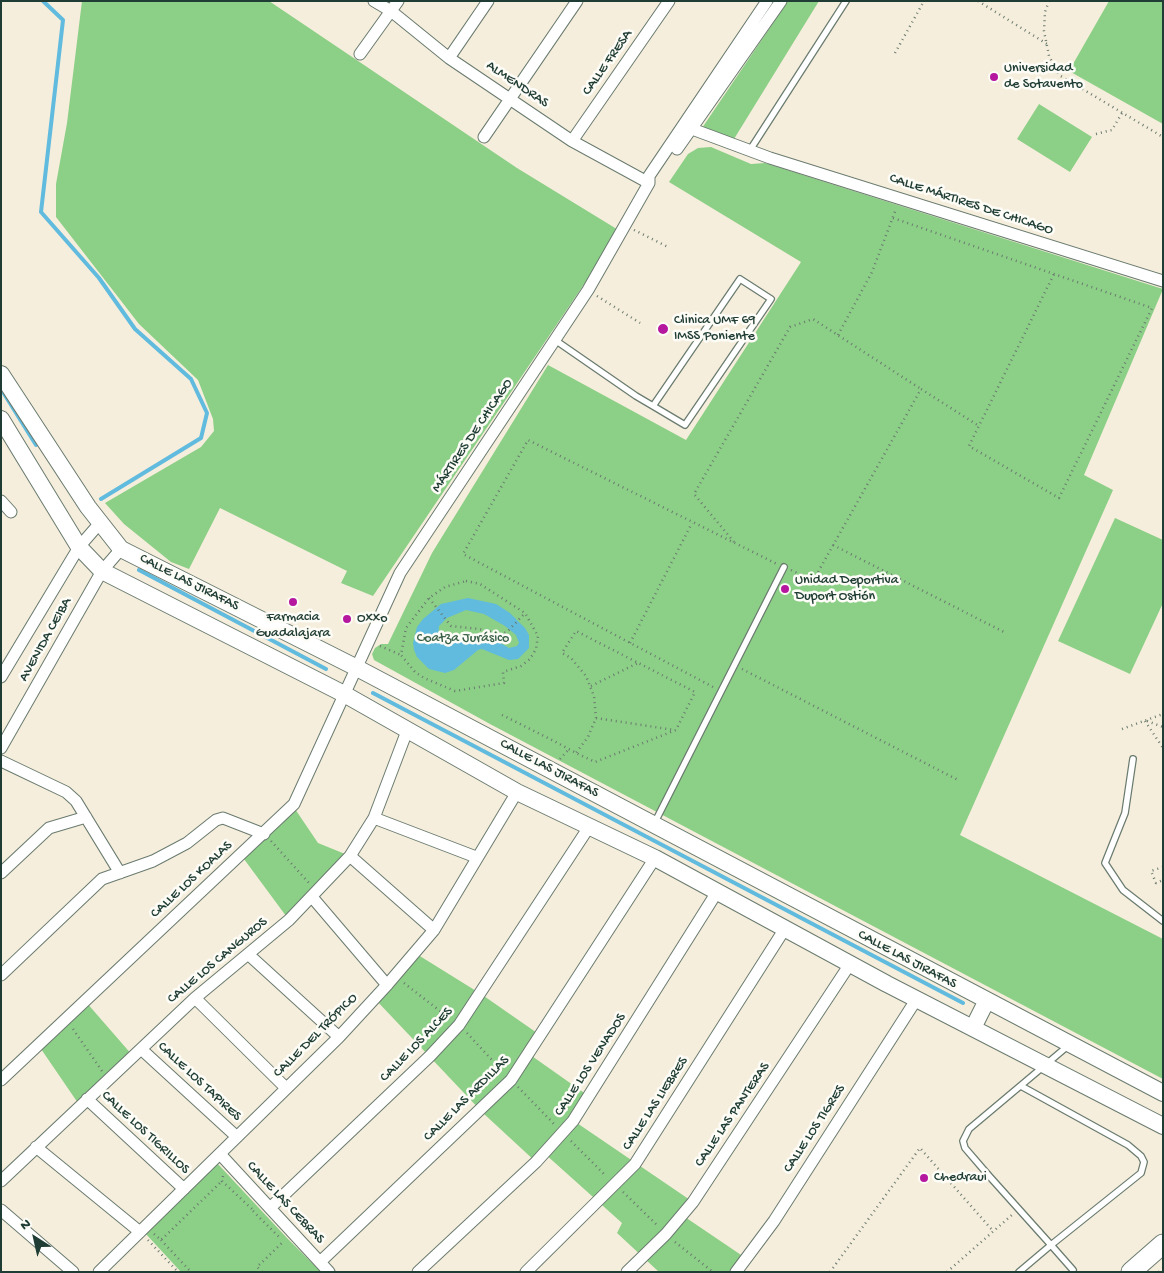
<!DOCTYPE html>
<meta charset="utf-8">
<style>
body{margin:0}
#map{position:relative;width:1164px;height:1273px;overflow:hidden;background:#f6eedc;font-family:"Gochi Hand",sans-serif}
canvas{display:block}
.frame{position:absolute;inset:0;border:2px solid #1f3d34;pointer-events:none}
.north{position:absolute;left:10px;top:1213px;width:50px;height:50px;-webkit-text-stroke:4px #fdfcf7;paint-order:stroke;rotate:325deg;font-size:14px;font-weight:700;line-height:20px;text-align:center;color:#1f3d34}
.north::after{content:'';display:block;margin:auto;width:18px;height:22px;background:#1f3d34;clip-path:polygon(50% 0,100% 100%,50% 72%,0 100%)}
</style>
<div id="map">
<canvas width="1164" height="1273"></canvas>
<div class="frame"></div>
<div class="north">N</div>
</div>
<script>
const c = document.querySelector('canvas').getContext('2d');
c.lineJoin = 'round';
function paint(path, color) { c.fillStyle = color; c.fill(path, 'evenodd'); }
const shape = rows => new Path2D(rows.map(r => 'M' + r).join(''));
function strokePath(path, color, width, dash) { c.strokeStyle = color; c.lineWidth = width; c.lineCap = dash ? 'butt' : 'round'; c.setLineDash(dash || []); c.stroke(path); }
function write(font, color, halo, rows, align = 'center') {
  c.font = font + ' "Gochi Hand",sans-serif'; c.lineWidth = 5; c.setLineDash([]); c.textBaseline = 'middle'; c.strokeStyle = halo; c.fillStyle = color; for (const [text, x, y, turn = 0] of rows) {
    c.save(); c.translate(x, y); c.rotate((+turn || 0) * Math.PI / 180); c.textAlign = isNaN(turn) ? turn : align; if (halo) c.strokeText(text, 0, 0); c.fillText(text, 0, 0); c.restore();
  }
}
paint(shape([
 [82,1,269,1,517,168,620,231,373,596,341,583,347,571,220,508,189,569,171,562,124,524,105,503,201,447,214,431,213,419,198,380,139,324,56,217,56,184,67,123],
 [788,1,819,1,734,139,702,128],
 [1109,1,1163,1,1163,124,1069,71],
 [1039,104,1092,137,1070,172,1017,139],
 [711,147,751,164,765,163,1163,289,1084,475,1113,490,960,835,1163,939,1163,1079,490,724,374,660,372,654,375,648,381,644,388,644,432,553,548,365,686,440,801,262,669,182,688,154,698,148],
 [1115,518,1163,540,1163,603,1130,674,1058,641],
 [293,806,318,843,350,856,289,920,241,855],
 [415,953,481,994,540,1035,529,1054,590,1097,574,1121,693,1202,682,1215,747,1259,736,1272,659,1272,617,1233,622,1223,544,1153,536,1162,483,1113,375,999],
 [86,1002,133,1056,80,1106,39,1046],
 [217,1163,287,1238,321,1272,181,1272,145,1233]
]), '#8ccf87');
paint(shape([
 [468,598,496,604,510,613,525,628,529,635,529,648,518,659,509,660,482,649,478,650,454,670,445,673,429,669,417,657,414,650,413,643,417,627,423,619,441,604],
 [466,610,484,614,505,626,516,635,519,643,517,646,509,648,492,638,475,635,452,644,442,643,438,638,439,626,447,618]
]), '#60bbde');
strokePath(shape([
 [43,1,63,20,41,212,99,278,135,329,191,379,207,413,201,438,101,499],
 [3,392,36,445],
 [139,570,326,669],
 [373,693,963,1003]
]), '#60bbde', 4);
const lane = shape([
 [750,150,846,1],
 [555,340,636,396,653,406,685,425,771,299,740,279,653,406],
 [1133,759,1125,813,1105,863,1123,890,1163,921],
 [654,824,784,567],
 [1021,1086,1128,1145,1141,1156,1144,1162,1141,1173,1051,1245,1073,1270],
 [1019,1272,1051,1245,990,1177,965,1148,963,1141,969,1129,1069,1045]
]);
const street = shape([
 [374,1,391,11,449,58,572,141,649,183],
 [360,54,398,1],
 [449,58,488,1],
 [684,126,770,158,1163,281],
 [484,137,577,1],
 [572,141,669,1],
 [677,149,781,1],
 [1,501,11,512],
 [1,677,79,547,99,524],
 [1,748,102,571,121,549],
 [1,761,66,792,76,801,120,873],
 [374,818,476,857],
 [350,856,434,930],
 [1,873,49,828,86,817],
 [312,897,387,985],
 [249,955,339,1037],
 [1,975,102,879,153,861,187,843,216,820,223,818,264,834],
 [195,998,286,1088],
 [141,1049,237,1137],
 [1,1080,294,804,400,573,588,290,649,183,649,176,767,1],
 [87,1099,184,1189],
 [36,1147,140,1232],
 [220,1154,329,1272],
 [1,1181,195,998,289,920,350,856,374,818,407,731],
 [270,1208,430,1056,459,1025,589,827],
 [1,1210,73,1272],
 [320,1262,511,1080,655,858],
 [99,1272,339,1037,387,985,434,930,517,792],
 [418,1272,536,1162,573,1121,717,892],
 [526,1272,635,1164,784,930],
 [627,1272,666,1234,693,1202,850,964],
 [736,1272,774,1221,916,1000]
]);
const secondary = shape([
 [1,374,88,507,121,549,357,668,1163,1093],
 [1,419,79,547,102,571,344,694,517,792,655,858,887,984,1163,1126],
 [973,1028,986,1002]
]);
const primary = shape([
 [1131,1272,1163,1244]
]);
strokePath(lane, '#6a7b6f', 8);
strokePath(street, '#6a7b6f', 13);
strokePath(secondary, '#6a7b6f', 18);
strokePath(primary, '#6a7b6f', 21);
strokePath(shape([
 [978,1,1047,44],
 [1049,1,1045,12,1044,31,1049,56,1059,75,1163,137],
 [895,53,924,1],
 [1096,134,1112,130,1122,113],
 [893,218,1054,274,1152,308,1059,498,969,446,1054,274],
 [634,230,668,247],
 [597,296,640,323],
 [838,335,872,272,896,209],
 [734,542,694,494,790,327,813,319,921,389],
 [833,545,1004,632],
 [791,570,813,581,921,389,979,426],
 [466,581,480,584,525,613,538,636,536,649,530,659,521,666,503,672,504,683,455,691,424,678,415,672,401,655,406,628,429,598,445,587,466,581],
 [429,598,451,626,479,629,501,634,507,632,525,613],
 [630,643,692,523],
 [380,646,401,655],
 [742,669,958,780],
 [591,686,638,663],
 [713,687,463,554,528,440,777,564],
 [502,715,554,741,576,753,595,762,676,730,695,692,576,631,562,653,571,658,586,676,594,696,596,718,588,737,576,753],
 [596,718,674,730],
 [1145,721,1163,748],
 [1147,721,1163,727],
 [1122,729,1163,714],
 [560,759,569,749],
 [271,841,309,883],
 [1163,867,1151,871,1156,883,1163,880],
 [404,983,449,1018],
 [73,1029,102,1071],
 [467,1033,504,1073],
 [518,1087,555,1125],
 [571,1141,606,1176],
 [223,1176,222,1181,253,1210],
 [623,1192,658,1226],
 [253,1211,279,1237],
 [154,1234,161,1240,222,1181],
 [148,1240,178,1272],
 [161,1240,191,1272],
 [675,1242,713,1272],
 [262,1272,257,1267,284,1241],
 [830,1272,920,1148,993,1231],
 [947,1272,1013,1214],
 [1159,1272,1163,1268]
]), '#6a7b6f', 2.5, [1, 4]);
strokePath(lane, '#fff', 5.5);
strokePath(street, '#fff', 11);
strokePath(secondary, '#fff', 16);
strokePath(primary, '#fff', 19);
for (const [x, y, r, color] of [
 [994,77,5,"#b5179e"],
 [663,329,6,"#b5179e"],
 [785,589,5,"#b5179e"],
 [293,602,5,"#b5179e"],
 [347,619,5,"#b5179e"],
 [924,1178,5,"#b5179e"]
]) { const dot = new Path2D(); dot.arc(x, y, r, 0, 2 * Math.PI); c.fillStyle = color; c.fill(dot); strokePath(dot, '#fdfcf7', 2); }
write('14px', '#1f3d34', '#fdfcf7', [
 ["CALLE FRESA",608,63,-55],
 ["ALMENDRAS",517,85,34],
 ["CALLE MÁRTIRES DE CHICAGO",971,205,18],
 ["MÁRTIRES DE CHICAGO",473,436,-56],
 ["CALLE LAS JIRAFAS",189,583,27],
 ["AVENIDA CEIBA",46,640,-61],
 ["CALLE LAS JIRAFAS",549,769,28],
 ["CALLE LOS KOALAS",192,880,-43],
 ["CALLE LAS JIRAFAS",907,960,28],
 ["CALLE LOS CANGUROS",218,961,-40],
 ["CALLE DEL TRÓPICO",316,1036,-45],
 ["CALLE LOS ALCES",417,1045,-46],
 ["CALLE LOS VENADOS",591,1065,-57],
 ["CALLE LOS TAPIRES",199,1082,43],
 ["CALLE LAS ARDILLAS",467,1099,-45],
 ["CALLE LAS LIEBRES",656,1104,-57],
 ["CALLE LAS PANTERAS",733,1115,-56],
 ["CALLE LOS TIGRES",815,1129,-57],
 ["CALLE LOS TIGRILLOS",145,1133,43],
 ["CALLE LAS CEBRAS",285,1203,47]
]);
write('14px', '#1f3d34', '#fdfcf7', [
 ["Universidad",1004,69],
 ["de Sotavento",1004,85],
 ["Clinica UMF 69",674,321],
 ["IMSS Poniente",674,337],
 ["Unidad Deportiva",795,581],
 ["Duport Ostión",795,597],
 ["Farmacia",293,618,"center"],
 ["Guadalajara",293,634,"center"],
 ["Oxxo",357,619],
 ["Chedraui",934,1178]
], 'left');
write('14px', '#3a6249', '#fdfcf7', [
 ["Coatza Jurásico",463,639]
]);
</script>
